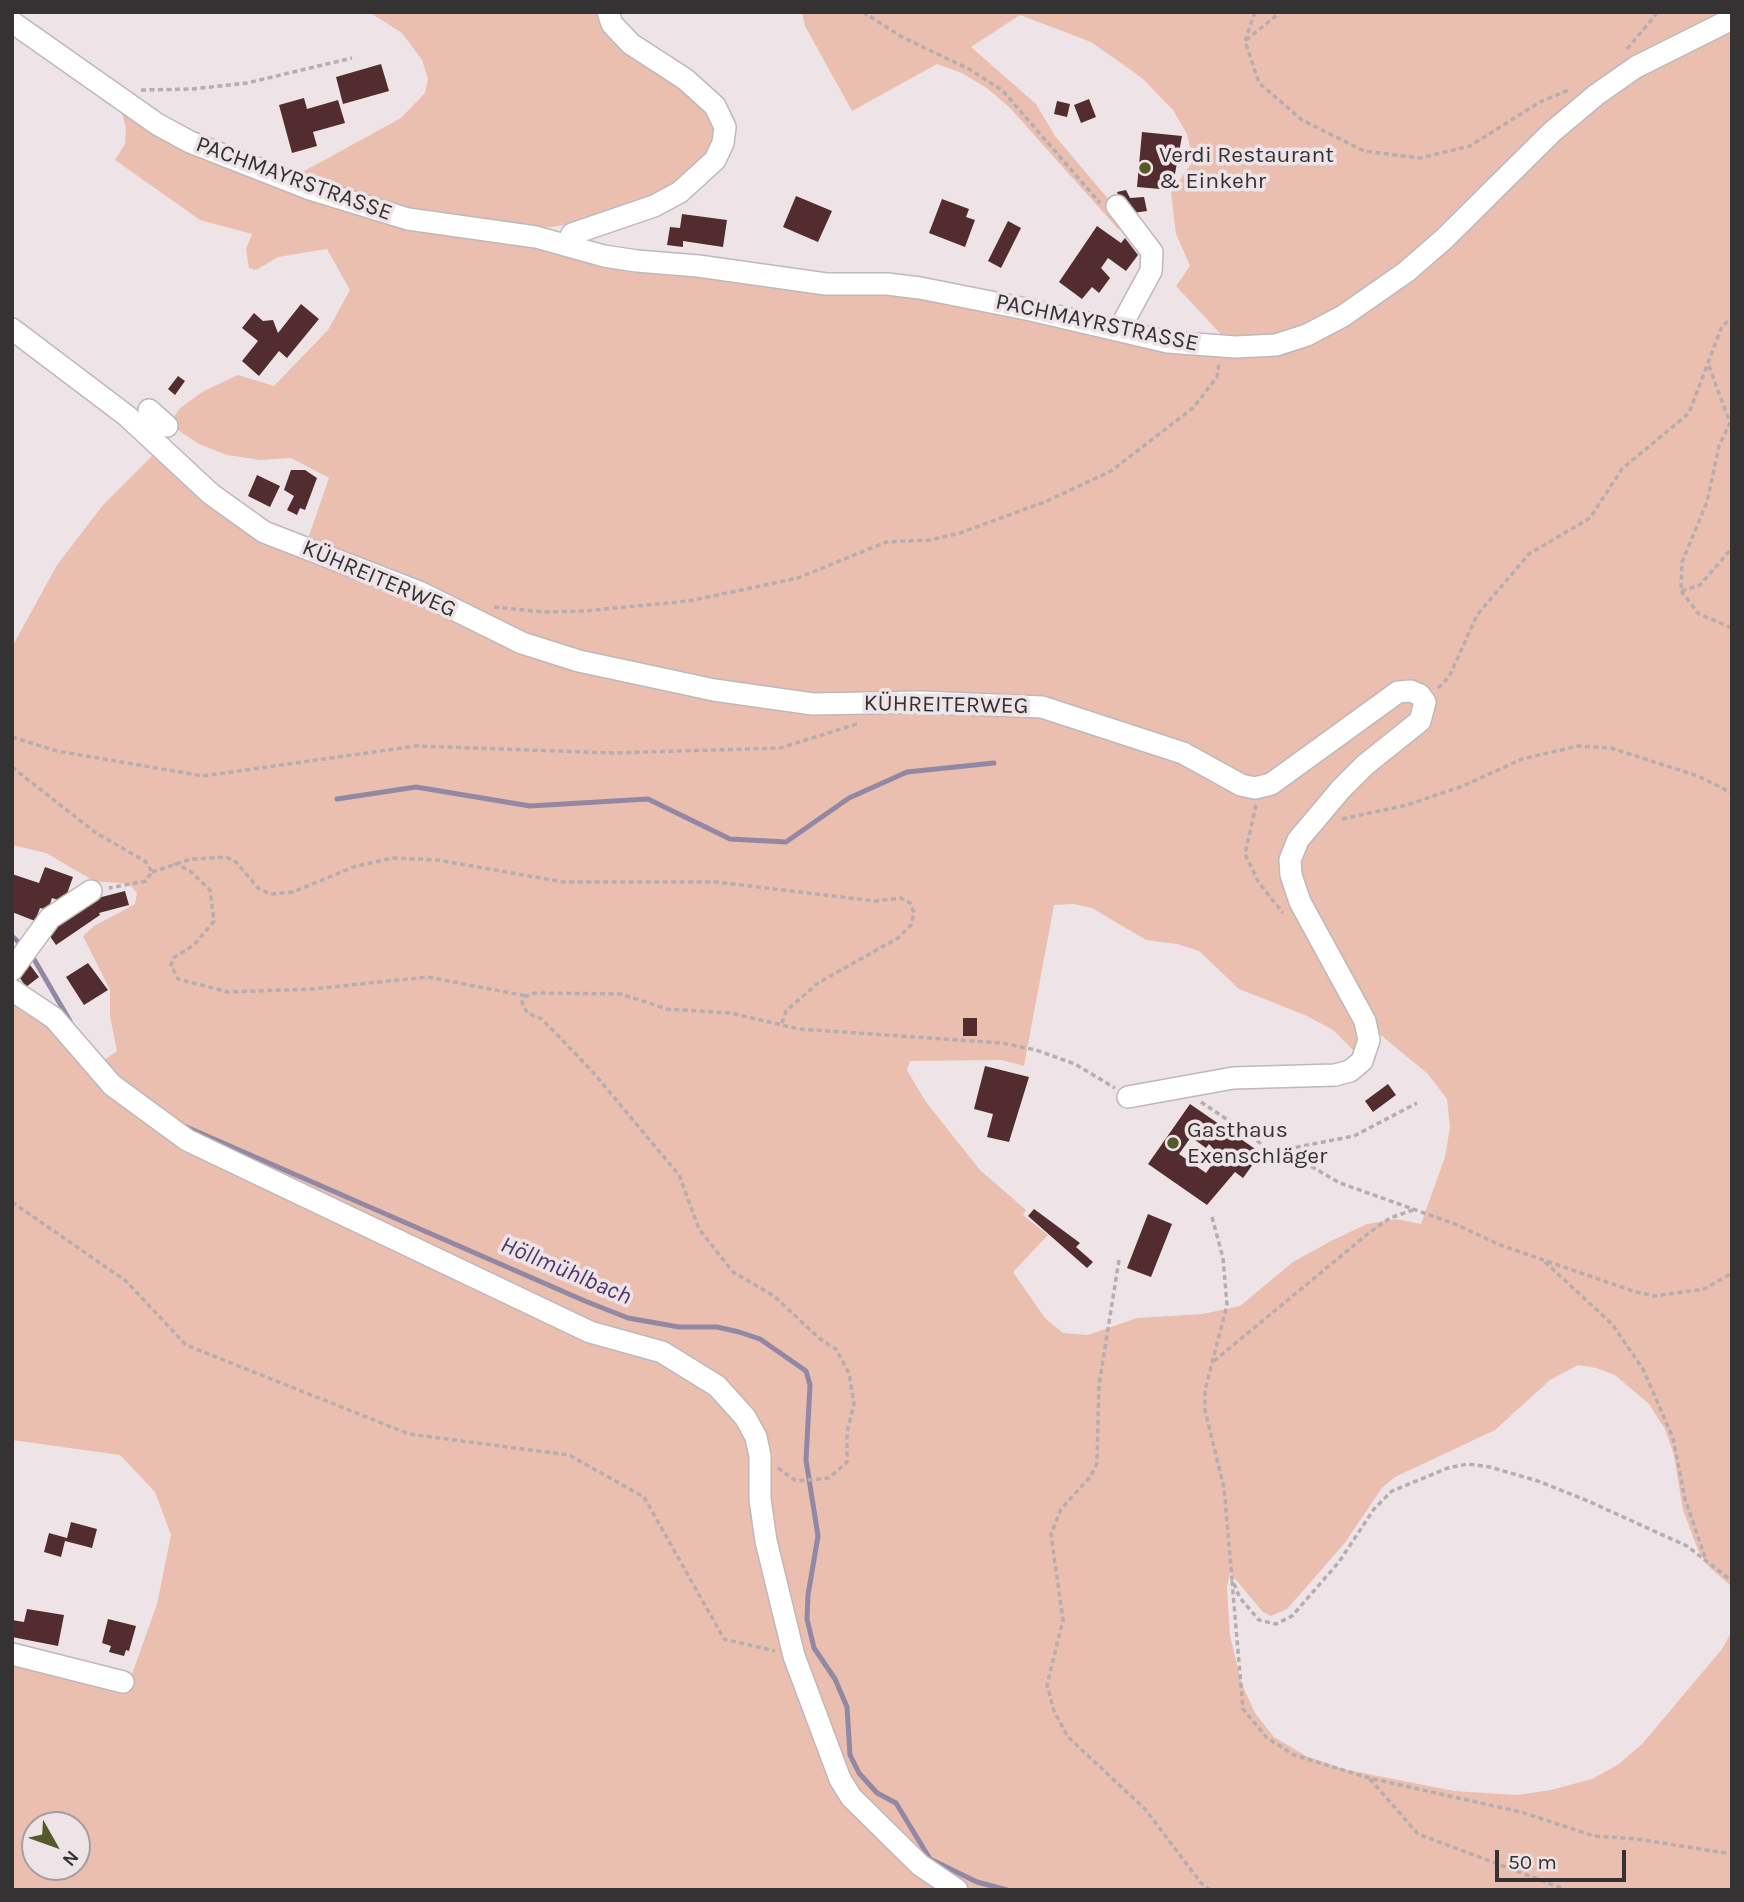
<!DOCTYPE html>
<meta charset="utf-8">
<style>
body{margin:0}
#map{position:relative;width:1744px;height:1902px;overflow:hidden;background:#eee4e8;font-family:Karla,sans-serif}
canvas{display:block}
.frame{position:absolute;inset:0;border:14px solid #353233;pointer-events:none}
.north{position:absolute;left:21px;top:1811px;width:70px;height:70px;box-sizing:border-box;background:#eee4e8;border:2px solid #a49da0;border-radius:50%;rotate:130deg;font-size:19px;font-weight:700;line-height:28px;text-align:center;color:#353233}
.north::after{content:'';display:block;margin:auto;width:24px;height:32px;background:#545b2a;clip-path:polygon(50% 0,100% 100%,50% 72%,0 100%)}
.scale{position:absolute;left:1495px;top:1850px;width:131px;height:32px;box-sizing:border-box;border:4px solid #353233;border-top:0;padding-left:9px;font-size:21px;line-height:24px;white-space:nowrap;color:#353233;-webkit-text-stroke:5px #eee4e8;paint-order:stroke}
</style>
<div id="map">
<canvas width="1744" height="1902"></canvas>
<div class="frame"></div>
<div class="north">N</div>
<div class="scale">50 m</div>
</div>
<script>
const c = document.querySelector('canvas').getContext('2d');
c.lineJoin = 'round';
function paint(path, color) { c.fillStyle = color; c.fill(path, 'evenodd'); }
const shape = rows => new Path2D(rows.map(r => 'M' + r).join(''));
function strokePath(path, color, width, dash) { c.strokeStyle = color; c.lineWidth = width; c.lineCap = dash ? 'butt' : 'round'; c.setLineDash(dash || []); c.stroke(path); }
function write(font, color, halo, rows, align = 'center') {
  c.font = font + ' Karla,sans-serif'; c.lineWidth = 7; c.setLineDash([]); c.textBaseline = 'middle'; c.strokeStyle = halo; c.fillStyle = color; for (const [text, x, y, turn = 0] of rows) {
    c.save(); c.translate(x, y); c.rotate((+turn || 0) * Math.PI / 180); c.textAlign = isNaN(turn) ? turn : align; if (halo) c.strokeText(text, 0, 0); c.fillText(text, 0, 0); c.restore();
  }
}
paint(shape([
 [369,12,601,12,647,62,711,112,718,138,700,168,637,207,559,226,540,228,419,213,297,175,401,118,425,93,428,79,422,60,402,33],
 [802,12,1732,12,1732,1587,1707,1565,1698,1550,1683,1510,1674,1455,1665,1429,1649,1404,1615,1375,1596,1368,1578,1365,1550,1380,1495,1430,1395,1477,1382,1488,1344,1544,1287,1609,1271,1616,1263,1612,1230,1573,1227,1587,1230,1635,1241,1682,1255,1713,1274,1737,1306,1756,1343,1769,1454,1791,1517,1795,1551,1790,1592,1779,1619,1764,1643,1743,1722,1649,1732,1631,1732,1890,12,1890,12,1662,131,1677,157,1604,171,1535,155,1492,120,1455,12,1440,12,997,96,1066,117,1051,110,1016,110,990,83,936,94,926,135,904,137,893,129,884,94,881,46,853,12,845,12,647,57,565,103,505,156,452,303,553,329,478,291,458,260,460,227,455,199,444,169,424,180,408,202,392,238,375,274,386,328,330,350,290,327,249,278,257,256,270,249,268,246,249,252,234,200,220,115,160,125,144,126,128,121,109,306,196,871,293,954,301,1161,351,1202,356,1227,355,1228,342,1176,286,1190,266,1176,234,1171,193,1193,161,1187,134,1173,110,1142,78,1091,42,1020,15,971,47,1036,104,1055,136,1110,201,1119,230,1010,108,988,89,962,73,937,64,852,111,805,26],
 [1074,904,1092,908,1146,940,1177,944,1199,951,1239,989,1305,1015,1333,1030,1357,1054,1377,1032,1428,1074,1447,1099,1450,1127,1445,1157,1421,1224,1396,1219,1367,1224,1331,1241,1293,1262,1240,1306,1203,1314,1137,1318,1088,1335,1063,1333,1045,1318,1013,1272,1048,1235,1023,1215,1026,1210,980,1170,926,1102,907,1070,910,1061,1001,1060,1024,1066,1054,905],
 [35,1825,77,1825,77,1867,35,1867]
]), '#eabfaf');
strokePath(shape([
 [337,799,416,787,530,806,648,799,730,839,786,842,849,798,907,772,994,763],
 [12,936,24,947],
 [31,954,70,1021],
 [184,1126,585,1301,628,1318,679,1327,717,1327,739,1332,760,1339,806,1371,810,1385,806,1460,818,1536,808,1595,807,1619,814,1648,835,1679,847,1707,850,1755,859,1773,877,1793,896,1803,930,1859,977,1882,1007,1890]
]), '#9288a4', 5);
paint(shape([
 [381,64,389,91,343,104,336,77],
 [304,98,307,109,338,100,345,123,313,132,317,146,292,153,279,105],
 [1089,99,1096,117,1081,123,1074,105],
 [1057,101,1070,104,1067,117,1054,114],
 [1142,132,1182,136,1172,190,1137,187],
 [1126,190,1130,198,1144,197,1147,211,1126,214,1117,192],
 [796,196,832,211,818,242,783,227],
 [942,199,969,209,966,217,975,220,965,247,929,233],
 [682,214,727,220,723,247,683,241,683,247,667,245,670,227,680,228],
 [1008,221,1021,228,1001,268,988,261],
 [1097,226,1121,243,1125,238,1138,255,1126,271,1108,258,1101,268,1110,278,1099,293,1092,287,1082,299,1059,282],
 [301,304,319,319,287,358,279,351,259,376,242,361,258,341,242,328,254,313,263,321,273,320,278,333],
 [178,376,185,381,175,395,168,389],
 [291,470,305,470,317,478,305,510,300,508,297,515,287,510,294,496,284,490],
 [257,475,280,486,270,507,248,496],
 [45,867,73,877,64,902,52,898,48,910,40,908,35,921,12,912,12,874,39,883],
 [125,891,129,905,99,913,100,915,56,945,45,929,90,900],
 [88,963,108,990,84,1005,66,977],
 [30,965,39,977,26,987,18,975],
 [963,1018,977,1018,977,1036,963,1036],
 [985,1066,1029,1077,1009,1142,987,1137,993,1114,974,1109],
 [1388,1084,1396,1095,1373,1112,1365,1101],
 [1190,1104,1261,1153,1243,1178,1235,1172,1207,1205,1148,1164],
 [1191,1137,1206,1148,1209,1144,1219,1155,1206,1173,1179,1154],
 [1034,1209,1080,1243,1076,1247,1093,1262,1087,1268,1028,1216],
 [1148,1214,1172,1224,1151,1277,1127,1268],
 [71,1522,97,1529,92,1548,65,1541,61,1557,44,1552,49,1533,67,1538],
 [27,1609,64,1615,58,1646,12,1637,12,1620,24,1622],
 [108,1619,136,1626,129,1651,126,1650,124,1656,109,1652,111,1646,102,1643]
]), '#522c2f');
const minor = shape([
 [12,22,157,124,190,142,310,189,408,219,536,237,604,256,637,261,698,266,826,284,887,284,920,288,1031,310,1168,342,1235,347,1276,345,1307,335,1343,316,1406,272,1444,239,1552,132,1596,95,1636,67,1732,19],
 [1117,206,1152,252,1151,271,1119,330],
 [567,244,572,234,654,206,680,192,715,160,723,143,725,127,715,106,685,79,631,44,612,24,608,12],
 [12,329,127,416,211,494,264,532,419,592,522,643,579,661,714,690,813,704,921,702,1042,707,1183,753,1241,785,1255,788,1271,784,1398,692,1411,691,1420,695,1425,702,1420,721,1365,765,1341,789,1298,840,1290,860,1291,875,1300,902,1365,1021,1369,1040,1362,1061,1350,1071,1335,1075,1233,1078,1128,1097],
 [149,410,167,426],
 [12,970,50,918,91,891],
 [12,990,54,1018,112,1085,187,1140,590,1332,662,1352,717,1386,745,1417,756,1437,760,1456,760,1499,766,1541,794,1656,840,1779,851,1797,920,1865,957,1890],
 [12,1654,123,1682]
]);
strokePath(minor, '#c0b7ba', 24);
strokePath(shape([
 [863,12,902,37,971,70,1003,91,1100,203],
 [1255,12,1245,41,1259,83,1302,120,1364,151,1420,158,1470,146,1540,102,1571,89],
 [1246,40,1281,12],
 [1627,49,1658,12],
 [141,90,192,89,247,83,352,58],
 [1709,366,1730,423,1719,446,1707,502,1682,562,1681,591,1700,585,1732,548],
 [1681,591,1699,614,1732,628],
 [494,607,543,612,584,611,689,601,798,578,886,542,930,540,960,533,1047,501,1111,471,1193,408,1217,377,1219,363],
 [1438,688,1449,677,1477,615,1529,554,1590,518,1622,469,1689,413,1722,326,1732,318],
 [12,737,57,751,203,776,416,746,613,753,780,748,860,723],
 [12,767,96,833,145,861,152,872,146,881,109,888],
 [1256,805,1245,854,1259,883,1283,913],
 [1342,819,1407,805,1463,786,1522,759,1578,746,1611,748,1698,776,1732,793],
 [174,863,190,871,210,890,214,921,194,945,173,958,171,965,178,979,228,992,312,989,428,977,526,996],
 [152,872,191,859,226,857,236,862,258,888,270,894,293,892,356,866,394,858,437,860,564,882,716,882,875,901,901,898,910,903,914,913,911,925,898,938,818,983,786,1011,781,1026],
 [1201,1102,1253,1137,1269,1151,1273,1159,1287,1149,1354,1136,1417,1103],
 [1264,1163,1284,1156,1295,1157,1340,1183,1455,1224,1500,1245,1636,1292,1655,1296,1704,1289,1732,1273],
 [12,1202,126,1281,186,1345,409,1434,569,1455,644,1497,724,1639,775,1651],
 [1212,1217,1223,1258,1227,1305,1205,1390,1205,1410,1224,1488,1232,1579,1240,1598,1259,1620,1276,1624,1292,1616,1339,1562,1374,1509,1392,1491,1448,1468,1468,1464,1490,1467,1538,1481,1588,1501,1687,1546,1732,1581],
 [1119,1260,1099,1385,1097,1463,1091,1476,1061,1509,1051,1534,1063,1620,1047,1685,1054,1711,1068,1737,1145,1809,1201,1883,1210,1890],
 [1545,1262,1612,1324,1643,1369,1673,1438,1685,1499,1705,1557],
 [1214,1361,1370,1232,1390,1218,1413,1210],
 [778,1468,796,1481,829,1478,847,1462,847,1432,854,1404,849,1373,836,1349,820,1339,774,1296,733,1272,699,1229,679,1175,592,1071,542,1019,527,1013,522,1002,526,996,535,993,621,994,667,1009,730,1013,799,1029,1002,1043,1036,1050,1075,1064,1115,1088],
 [1232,1581,1243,1709,1267,1738,1294,1755,1369,1778,1521,1812,1594,1836,1637,1839,1732,1854],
 [1370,1779,1418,1834,1567,1890]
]), '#b5adb0', 3.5, [5, 3.5]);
strokePath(minor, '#fff', 21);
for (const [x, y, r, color] of [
 [1145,168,7,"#545b2a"],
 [1173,1143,7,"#545b2a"]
]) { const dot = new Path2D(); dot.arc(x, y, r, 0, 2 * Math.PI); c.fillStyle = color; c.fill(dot); strokePath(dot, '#eee4e8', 2.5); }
write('23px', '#353233', '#eee4e8', [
 ["Verdi Restaurant",1159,155],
 ["& Einkehr",1159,181],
 ["Gasthaus",1187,1130],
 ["Exenschläger",1187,1156]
], 'left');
write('23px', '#353233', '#eee4e8', [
 ["PACHMAYRSTRASSE",294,179,20],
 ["PACHMAYRSTRASSE",1097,323,12],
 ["KÜHREITERWEG",379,579,23],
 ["KÜHREITERWEG",946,705,1]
]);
write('italic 24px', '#4c386c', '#eee4e8', [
 ["Höllmühlbach",566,1271,23]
]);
</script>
